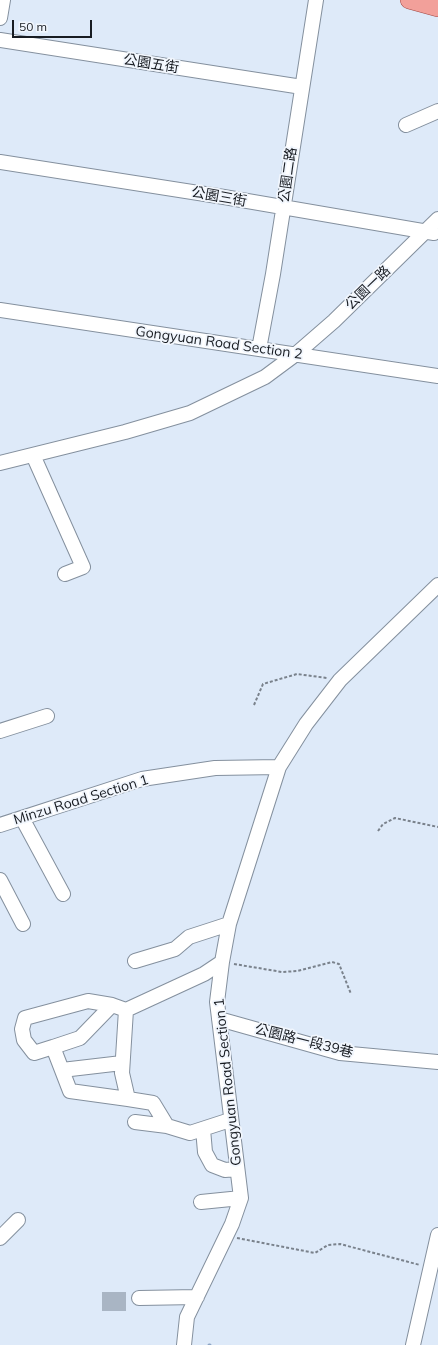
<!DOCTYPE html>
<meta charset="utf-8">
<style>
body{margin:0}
#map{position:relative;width:438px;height:1345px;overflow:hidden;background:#deeaf9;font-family:Mulish,sans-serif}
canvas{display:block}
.scale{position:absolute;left:12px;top:20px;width:80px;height:18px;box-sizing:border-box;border:2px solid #181c22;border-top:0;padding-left:5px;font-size:12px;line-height:14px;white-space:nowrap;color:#181c22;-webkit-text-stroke:3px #f1f6fd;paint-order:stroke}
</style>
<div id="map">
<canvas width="438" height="1345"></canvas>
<div class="scale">50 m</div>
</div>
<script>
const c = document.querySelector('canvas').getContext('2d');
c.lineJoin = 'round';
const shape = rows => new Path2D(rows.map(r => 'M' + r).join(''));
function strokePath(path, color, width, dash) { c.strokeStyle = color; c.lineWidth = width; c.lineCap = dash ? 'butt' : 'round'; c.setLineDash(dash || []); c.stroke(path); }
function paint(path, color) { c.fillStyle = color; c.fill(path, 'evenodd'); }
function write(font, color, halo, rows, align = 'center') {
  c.font = font + ' Mulish,"Noto Sans TC",sans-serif'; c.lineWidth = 3.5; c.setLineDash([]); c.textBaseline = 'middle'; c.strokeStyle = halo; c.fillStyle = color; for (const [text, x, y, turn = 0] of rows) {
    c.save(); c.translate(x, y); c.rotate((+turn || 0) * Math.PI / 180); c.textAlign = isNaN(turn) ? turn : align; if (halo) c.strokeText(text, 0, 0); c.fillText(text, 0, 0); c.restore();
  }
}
strokePath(shape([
 [209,1345,210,1345]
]), '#8da6c6', 3);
paint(shape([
 [102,1292,126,1292,126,1311,102,1311]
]), '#a9b5c4');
const minor = shape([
 [0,18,3,0],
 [0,40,302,87],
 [406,125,438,111],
 [0,162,224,197,434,233],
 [0,310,438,376],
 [259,349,273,274,316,0],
 [33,455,83,567,65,574],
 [0,463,125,432,190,413,265,377,296,354,334,321,438,219],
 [0,731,47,716],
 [22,818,63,894],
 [0,825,142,779,215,768,279,767],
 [0,880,23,924],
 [135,961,175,949,189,937,229,924],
 [222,962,204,974,126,1010,122,1073,128,1099,153,1103,167,1126,190,1133,230,1120],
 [126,1010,112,1005,88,1001,25,1018,22,1029,24,1040,34,1053,53,1047,70,1091,128,1099],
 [219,1019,340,1053,438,1062],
 [53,1047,80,1038,112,1005],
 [62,1070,122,1063],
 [135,1122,167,1126],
 [203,1129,205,1152,212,1165,225,1170,237,1169],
 [201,1202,241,1198],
 [0,1238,18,1220],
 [139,1298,197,1297],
 [184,1345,187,1317,232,1224,241,1198,217,1002,222,962,229,924,279,767,306,724,340,680,438,585],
 [413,1345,438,1235]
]);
const major = shape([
 [409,0,438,8]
]);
strokePath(minor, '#84909e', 16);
strokePath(major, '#a04844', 18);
strokePath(shape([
 [254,705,263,684,297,674,327,678],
 [378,831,383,824,395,818,438,827],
 [234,964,282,972,297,971,332,962,339,964,351,994],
 [237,1238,315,1253,328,1245,340,1244,420,1265]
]), '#7a828c', 2, [3, 2]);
strokePath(minor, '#fff', 14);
strokePath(major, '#f2a09a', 17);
write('14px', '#181c22', '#f1f6fd', [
 ["公園五街",151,64,9],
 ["公園二路",288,175,-82],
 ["公園三街",219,197,10],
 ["公園一路",368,288,-44],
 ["Gongyuan Road Section 2",219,343,8],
 ["Minzu Road Section 1",81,800,-17],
 ["公園路一段39巷",304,1041,14],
 ["Gongyuan Road Section 1",228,1082,-96]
]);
</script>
